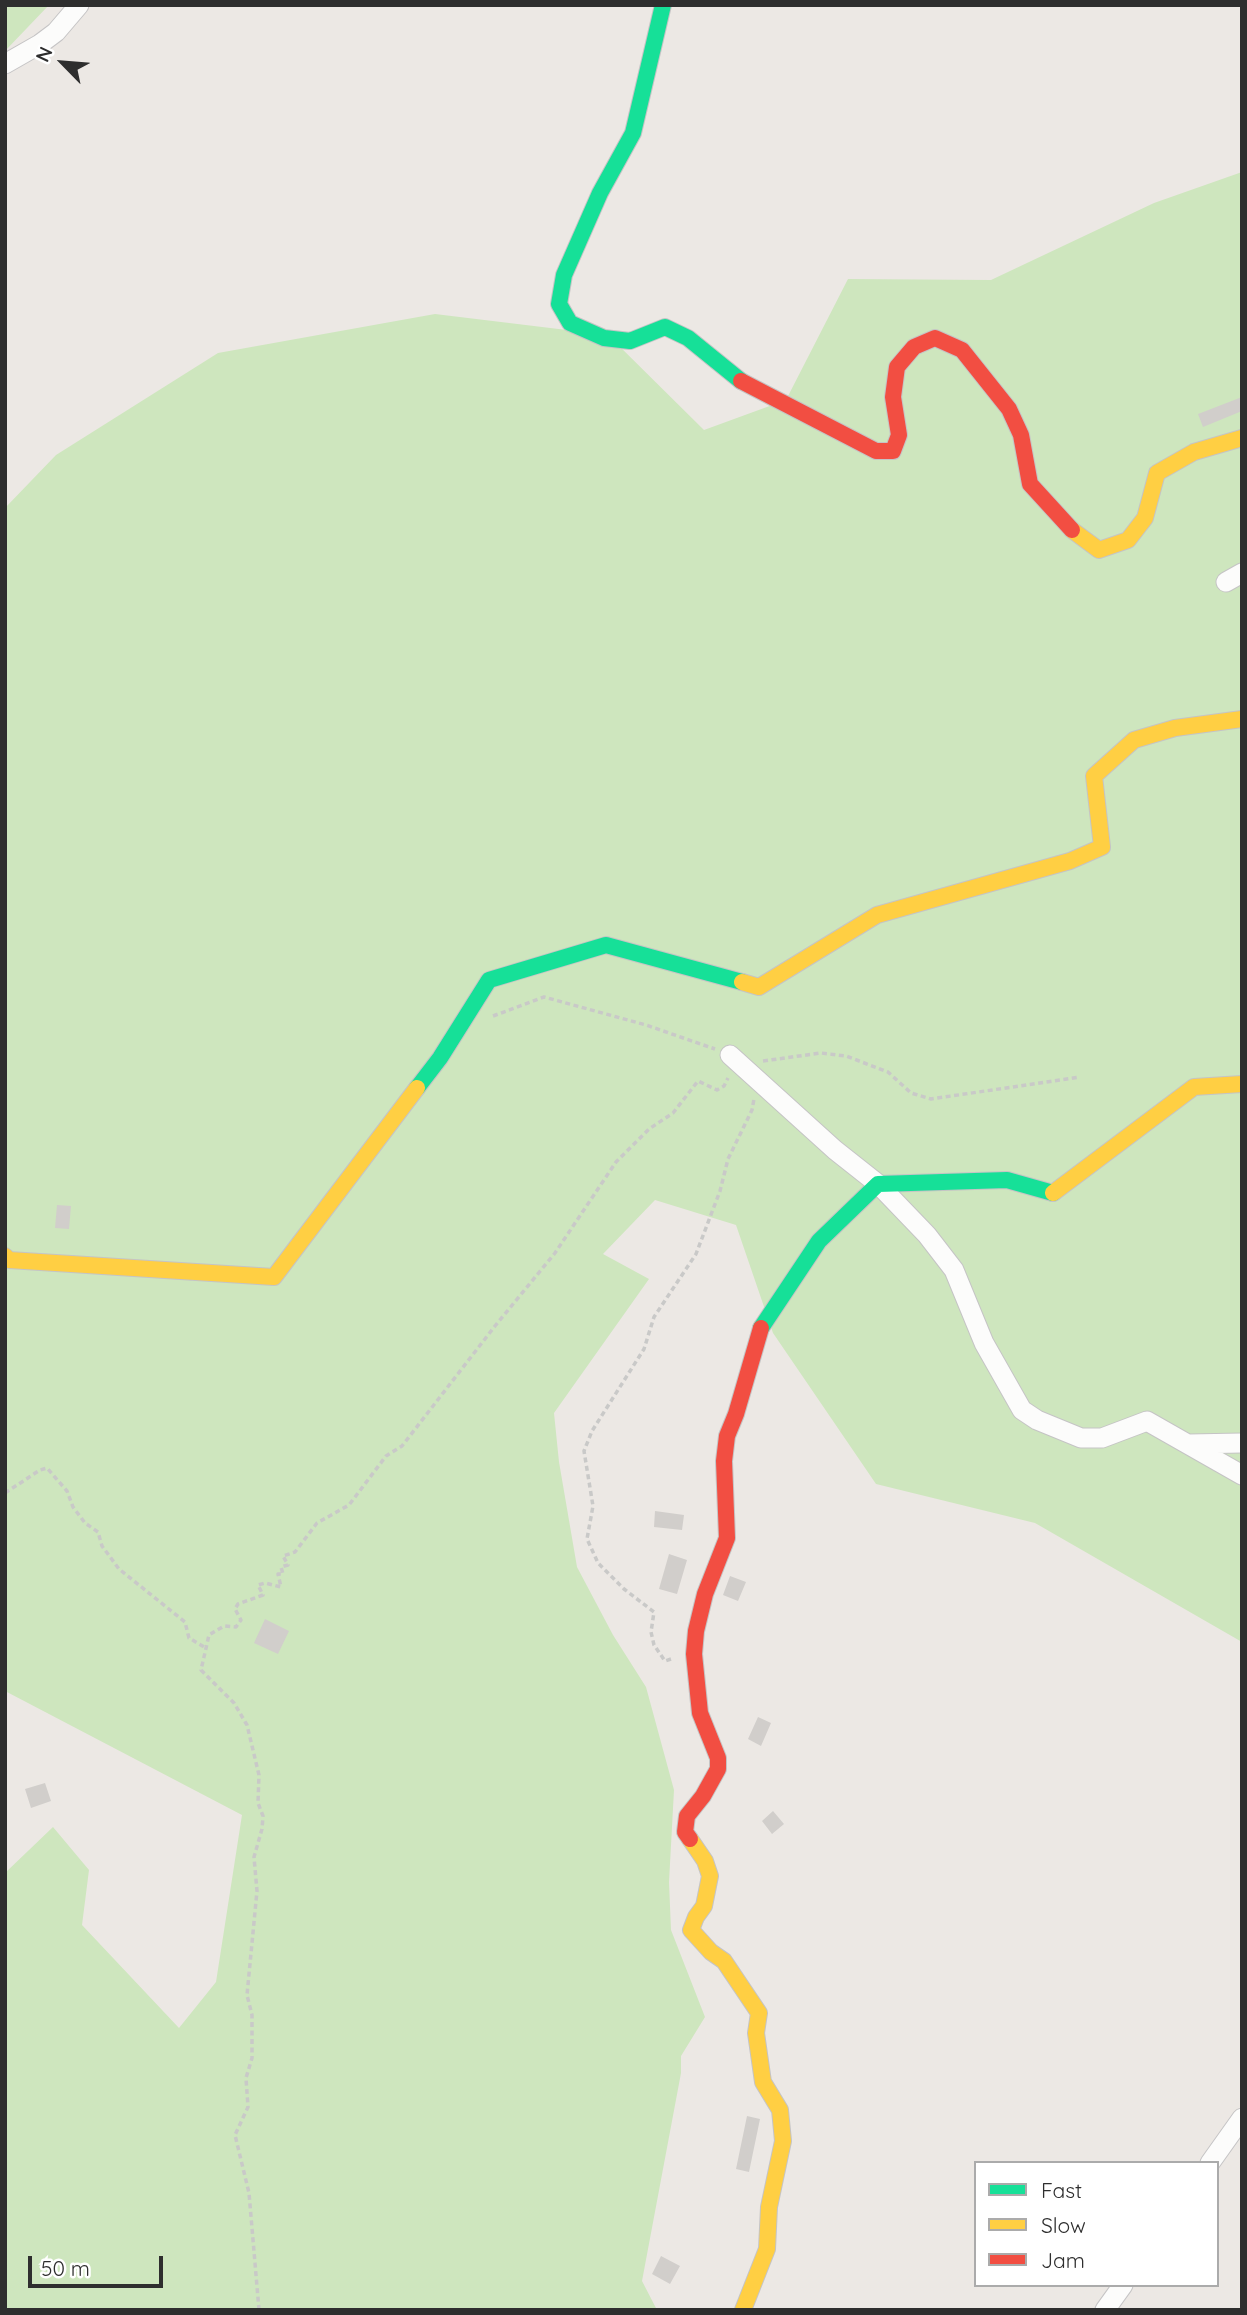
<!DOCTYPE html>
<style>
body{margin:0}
#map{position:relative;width:1247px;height:2315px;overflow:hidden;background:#ece8e4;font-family:Quicksand,sans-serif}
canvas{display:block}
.frame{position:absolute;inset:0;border:7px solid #2e2e2e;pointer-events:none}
.legend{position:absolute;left:974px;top:2161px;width:245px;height:126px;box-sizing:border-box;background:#fff;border:2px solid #ababab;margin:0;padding:9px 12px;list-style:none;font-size:21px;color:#2e2e2e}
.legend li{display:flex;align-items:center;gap:14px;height:35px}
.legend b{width:35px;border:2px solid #ababab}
.north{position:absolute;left:28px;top:28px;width:70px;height:70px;-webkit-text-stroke:5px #fff;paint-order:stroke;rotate:295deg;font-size:19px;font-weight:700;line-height:28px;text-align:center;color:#2e2e2e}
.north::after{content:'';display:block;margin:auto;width:24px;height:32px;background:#2e2e2e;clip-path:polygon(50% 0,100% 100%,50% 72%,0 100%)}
.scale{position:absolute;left:28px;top:2256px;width:135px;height:32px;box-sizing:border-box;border:4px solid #2e2e2e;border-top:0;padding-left:9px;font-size:21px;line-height:24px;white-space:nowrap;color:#2e2e2e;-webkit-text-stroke:5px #fff;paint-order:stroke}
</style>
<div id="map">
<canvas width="1247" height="2315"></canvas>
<div class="frame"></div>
<ul class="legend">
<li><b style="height:9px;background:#16e098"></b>Fast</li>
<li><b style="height:9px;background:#ffcf43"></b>Slow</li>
<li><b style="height:9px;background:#f24e42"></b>Jam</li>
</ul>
<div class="north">N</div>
<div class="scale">50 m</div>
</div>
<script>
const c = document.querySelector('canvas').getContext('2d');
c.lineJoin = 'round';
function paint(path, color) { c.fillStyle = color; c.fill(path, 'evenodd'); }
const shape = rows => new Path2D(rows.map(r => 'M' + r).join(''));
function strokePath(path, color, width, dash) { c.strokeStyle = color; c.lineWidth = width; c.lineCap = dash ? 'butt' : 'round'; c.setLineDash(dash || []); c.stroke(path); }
paint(shape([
 [5,5,49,5,5,51],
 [1242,172,1242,1642,1035,1523,876,1484,773,1333,736,1225,655,1200,603,1254,649,1279,554,1413,559,1462,577,1567,613,1635,646,1687,674,1790,669,1882,671,1930,705,2017,681,2056,681,2073,642,2281,657,2310,5,2310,5,1873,53,1827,89,1870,82,1925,179,2028,216,1982,242,1815,5,1691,5,508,56,455,218,353,435,314,608,335,704,430,786,400,848,279,991,280,1154,203]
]), '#cee6be');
paint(shape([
 [1242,397,1242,411,1203,427,1198,414],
 [57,1205,71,1206,69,1229,55,1228],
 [655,1511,684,1515,682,1530,654,1527],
 [669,1554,687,1560,677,1594,659,1589],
 [730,1576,746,1582,738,1601,723,1595],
 [265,1619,289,1631,278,1654,254,1643],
 [758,1717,771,1723,761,1746,748,1739],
 [45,1783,51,1801,31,1808,25,1789],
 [773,1811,784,1824,772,1834,762,1821],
 [747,2116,760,2119,749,2172,736,2169],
 [661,2256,680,2266,670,2284,652,2274]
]), '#d1cecb');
const street = shape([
 [5,64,40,44,56,32,79,5],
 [1226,582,1242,573],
 [730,1055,835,1150,878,1184,927,1235,954,1270,984,1343,1022,1410,1037,1420,1081,1438,1102,1438,1147,1421,1242,1475],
 [1189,1444,1242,1443],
 [1210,2163,1242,2118],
 [1105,2310,1123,2285]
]);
const fast = shape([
 [663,5,633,133,600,193,564,275,559,304,570,323,604,338,630,341,665,327,688,338,741,381],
 [417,1088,440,1058,489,980,606,945,742,982],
 [761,1328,819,1241,878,1184,1007,1180,1053,1193]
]);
const slow = shape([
 [1072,530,1099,550,1128,540,1145,518,1157,473,1194,452,1242,438],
 [742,982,759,987,877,915,1070,861,1102,847,1094,776,1134,740,1175,728,1242,719],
 [1053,1193,1194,1087,1242,1084],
 [5,1256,9,1260,274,1277,417,1088],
 [690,1839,705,1861,710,1876,704,1906,696,1917,691,1930,711,1952,724,1961,759,2013,756,2033,763,2082,780,2110,783,2141,769,2207,767,2249,743,2310]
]);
const jam = shape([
 [741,381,876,451,893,451,899,435,893,397,897,367,914,347,935,338,962,350,1009,409,1021,435,1030,484,1072,530],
 [690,1839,685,1832,687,1816,703,1796,718,1769,718,1758,700,1713,694,1654,696,1631,705,1594,727,1538,724,1461,727,1436,736,1414,761,1328]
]);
strokePath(street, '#c5c4c5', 21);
strokePath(fast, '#c5c4c5', 18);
strokePath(slow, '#c5c4c5', 18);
strokePath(jam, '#c5c4c5', 18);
strokePath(shape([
 [493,1016,544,997,646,1025,715,1049],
 [763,1061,821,1053,846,1056,888,1072,911,1093,931,1099,1080,1077],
 [5,1493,40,1470,47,1468,67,1491,73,1507,85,1523,98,1532,102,1546,119,1569,185,1622,189,1638,206,1648],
 [671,1659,665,1661,654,1645,651,1632,654,1612,624,1589,598,1563,587,1539,593,1506,584,1451,592,1431,644,1349,654,1317,696,1254,720,1191,728,1159,752,1110,754,1099],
 [259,2310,249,2193,235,2135,248,2107,246,2078,252,2058,252,2015,247,1995,257,1891,254,1857,262,1829,263,1816,258,1803,259,1775,247,1725,234,1703,201,1670,209,1635,224,1626,236,1627,241,1620,235,1609,238,1604,263,1595,258,1585,265,1583,281,1587,278,1574,283,1574,281,1567,288,1565,283,1556,295,1552,317,1523,349,1505,386,1456,402,1446,495,1326,555,1253,616,1162,649,1129,673,1113,698,1081,717,1090,724,1086,728,1078]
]), '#c9c9c8', 3.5, [5, 3.5]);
strokePath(street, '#fcfcfb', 19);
strokePath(fast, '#16e098', 16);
strokePath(slow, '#ffcf43', 16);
strokePath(jam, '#f24e42', 16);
</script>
